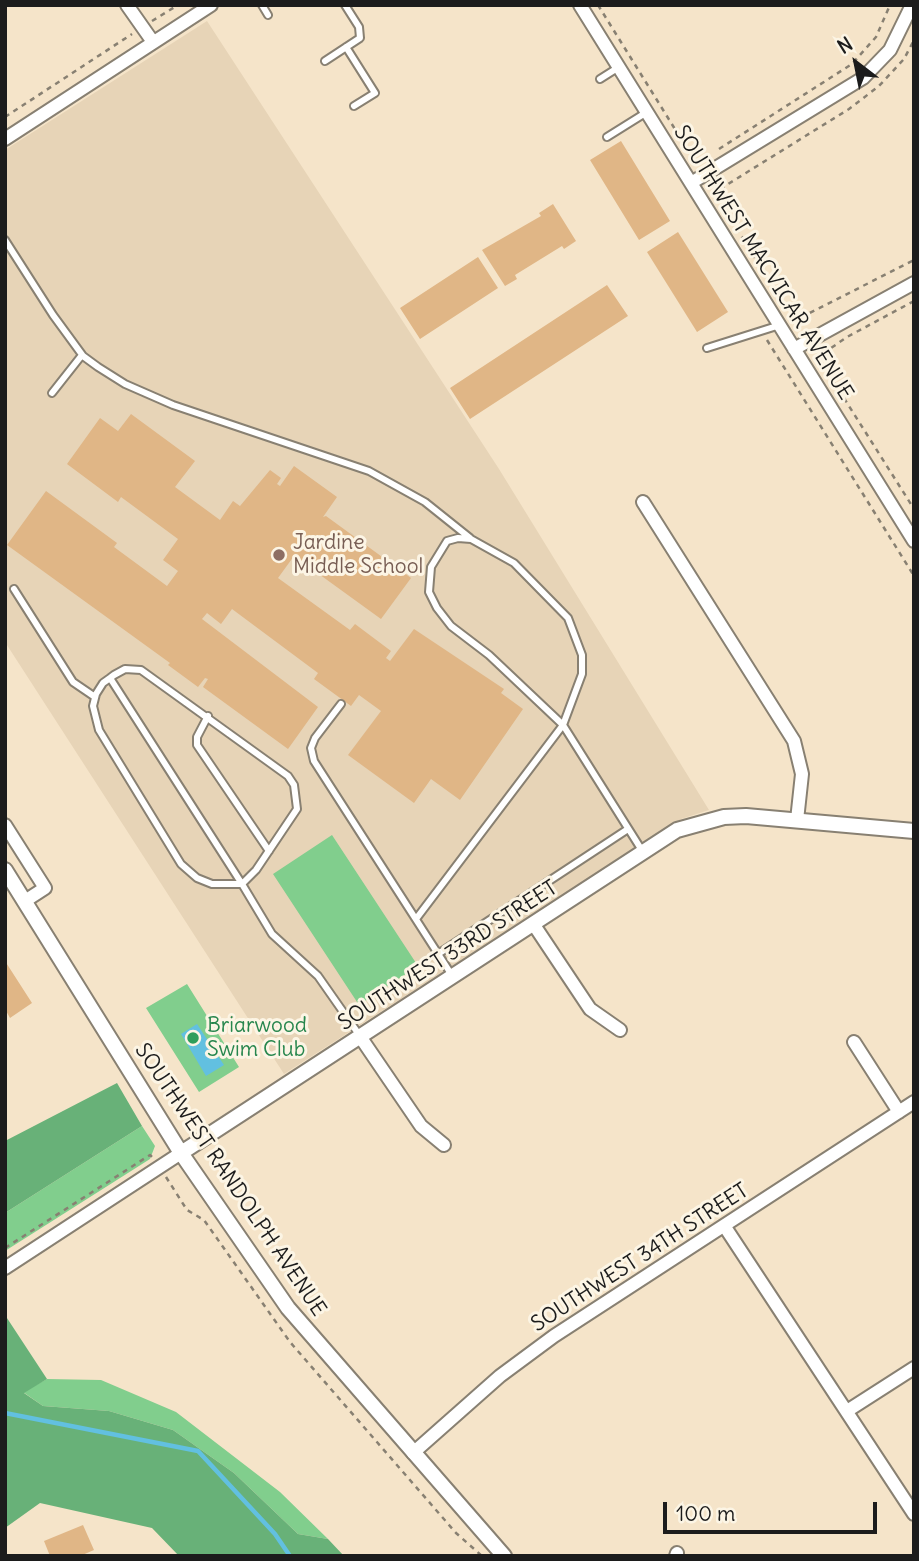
<!DOCTYPE html>
<style>
body{margin:0}
#map{position:relative;width:919px;height:1561px;overflow:hidden;background:#f5e4c9;font-family:Delius,sans-serif}
canvas{display:block}
.frame{position:absolute;inset:0;border:7px solid #1c1c1c;pointer-events:none}
.north{position:absolute;left:821px;top:28px;width:70px;height:70px;-webkit-text-stroke:5px #fcf5e5;paint-order:stroke;rotate:328deg;font-size:19px;font-weight:700;line-height:28px;text-align:center;color:#1c1c1c}
.north::after{content:'';display:block;margin:auto;width:24px;height:32px;background:#1c1c1c;clip-path:polygon(50% 0,100% 100%,50% 72%,0 100%)}
.scale{position:absolute;left:663px;top:1502px;width:214px;height:32px;box-sizing:border-box;border:4px solid #1c1c1c;border-top:0;padding-left:9px;font-size:21px;line-height:24px;white-space:nowrap;color:#1c1c1c;-webkit-text-stroke:5px #fcf5e5;paint-order:stroke}
</style>
<div id="map">
<canvas width="919" height="1561"></canvas>
<div class="frame"></div>
<div class="north">N</div>
<div class="scale">100 m</div>
</div>
<script>
const c = document.querySelector('canvas').getContext('2d');
c.lineJoin = 'round';
function paint(path, color) { c.fillStyle = color; c.fill(path, 'evenodd'); }
const shape = rows => new Path2D(rows.map(r => 'M' + r).join(''));
function strokePath(path, color, width, dash) { c.strokeStyle = color; c.lineWidth = width; c.lineCap = dash ? 'butt' : 'round'; c.setLineDash(dash || []); c.stroke(path); }
function write(font, color, halo, rows, align = 'center') {
  c.font = font + ' Delius,sans-serif'; c.lineWidth = 6; c.setLineDash([]); c.textBaseline = 'middle'; c.strokeStyle = halo; c.fillStyle = color; for (const [text, x, y, turn = 0] of rows) {
    c.save(); c.translate(x, y); c.rotate((+turn || 0) * Math.PI / 180); c.textAlign = isNaN(turn) ? turn : align; if (halo) c.strokeText(text, 0, 0); c.fillText(text, 0, 0); c.restore();
  }
}
paint(shape([
 [207,21,499,469,709,810,681,819,284,1074,5,642,5,150]
]), '#e7d4b7');
paint(shape([
 [332,835,418,966,359,1005,273,874],
 [187,984,239,1067,199,1092,146,1008],
 [142,1126,155,1146,150,1159,5,1251,5,1213],
 [47,1379,101,1380,176,1412,280,1492,328,1539,298,1534,234,1473,173,1430,109,1411,43,1406,23,1392]
]), '#81ce8d');
paint(shape([
 [117,1083,142,1126,5,1213,5,1141],
 [5,1315,47,1379,24,1393,43,1406,109,1411,173,1430,234,1473,298,1534,328,1539,344,1556,179,1556,152,1528,40,1503,5,1528]
]), '#68b178');
paint(shape([
 [197,1024,224,1065,206,1076,181,1034]
]), '#62c0e0');
strokePath(shape([
 [5,1413,198,1451,275,1534,290,1556]
]), '#62c0e0', 4.5);
paint(shape([
 [621,141,670,221,639,240,590,160],
 [553,204,576,241,564,249,562,246,515,275,517,279,505,286,482,250,541,216,539,213],
 [678,232,728,312,697,332,647,252],
 [478,257,498,288,420,339,400,308],
 [607,285,628,316,470,419,450,388],
 [131,414,195,461,175,487,220,520,233,501,240,506,270,470,281,478,277,484,280,486,294,466,337,497,323,517,326,516,411,578,381,619,294,556,278,578,350,630,355,624,391,651,386,658,390,661,414,629,504,689,501,693,523,709,460,800,431,779,414,803,348,755,381,711,359,695,351,706,314,679,318,673,232,609,221,624,207,613,202,619,318,707,288,749,203,687,208,679,205,678,198,687,168,665,170,663,7,545,46,491,117,543,114,547,167,586,178,571,163,560,178,539,121,497,118,502,67,464,100,418,118,431],
 [5,961,32,1003,10,1018,5,1009],
 [83,1525,94,1550,80,1556,50,1556,44,1541]
]), '#e0b686');
const service = shape([
 [262,5,268,15],
 [346,47,375,93,354,106],
 [325,61,360,38,359,27,345,5],
 [600,79,619,67],
 [607,137,647,112],
 [5,240,53,315,83,356,98,367,125,384,173,405,369,471,425,502,470,538],
 [707,348,780,325],
 [52,393,82,355],
 [14,589,73,682,95,697],
 [110,678,242,884,256,870,297,809,294,785,288,776,141,670,125,669,114,675,110,678,103,683,96,694,93,706,99,730,181,864,197,878,212,884,242,884,272,934,318,976,360,1036],
 [341,704,315,738,311,748,314,761,453,977],
 [208,716,197,737,197,745,269,851],
 [416,919,563,725,489,655,451,626,437,608,429,592,431,567,447,541,458,538,471,539,514,563,568,618,582,655,582,674,563,725,643,852],
 [438,954,628,829]
]);
const minor = shape([
 [127,5,153,42],
 [580,5,914,541],
 [5,139,211,5],
 [691,183,863,78,890,50,912,5],
 [794,349,914,283],
 [643,502,794,741,802,774,797,820],
 [5,825,45,888,25,901],
 [534,925,590,1009,620,1030],
 [361,1038,421,1126,444,1145],
 [854,1042,899,1112],
 [725,1227,914,1514],
 [5,1268,181,1153],
 [847,1411,914,1368],
 [413,1453,500,1376,554,1336,914,1102],
 [676,1556,677,1553]
]);
const tertiary = shape([
 [5,870,181,1153,288,1308,504,1556],
 [181,1153,677,830,724,817,746,816,914,831]
]);
strokePath(service, '#888072', 10);
strokePath(minor, '#888072', 16);
strokePath(tertiary, '#888072', 18);
strokePath(shape([
 [598,5,696,163,699,162],
 [152,21,178,5],
 [5,117,132,34],
 [719,149,852,64,876,37,890,5],
 [720,189,849,109,879,86,904,59,914,40],
 [726,211,794,321],
 [914,301,847,337,818,357,914,509],
 [792,322,914,260],
 [767,340,914,576],
 [166,1177,187,1210,204,1220,290,1342,456,1533,482,1556],
 [5,1248,150,1155,152,1157]
]), '#888072', 2.5, [5, 5]);
strokePath(service, '#fff', 6);
strokePath(minor, '#fff', 12);
strokePath(tertiary, '#fff', 14);
for (const [x, y, r, color] of [
 [279,555,7,"#8d6e63"],
 [193,1038,7,"#2e9e5b"]
]) { const dot = new Path2D(); dot.arc(x, y, r, 0, 2 * Math.PI); c.fillStyle = color; c.fill(dot); strokePath(dot, '#fcf5e5', 2.5); }
write('21px', '#1c1c1c', '#fcf5e5', [
 ["SOUTHWEST MACVICAR AVENUE",763,263,58],
 ["SOUTHWEST 33RD STREET",448,956,-33],
 ["SOUTHWEST RANDOLPH AVENUE",230,1180,56],
 ["SOUTHWEST 34TH STREET",640,1258,-33]
]);
write('21px', '#785e54', '#fcf5e5', [
 ["Jardine",293,543],
 ["Middle School",293,567]
], 'left');
write('21px', '#27864d', '#fcf5e5', [
 ["Briarwood",207,1026],
 ["Swim Club",207,1050]
], 'left');
</script>
